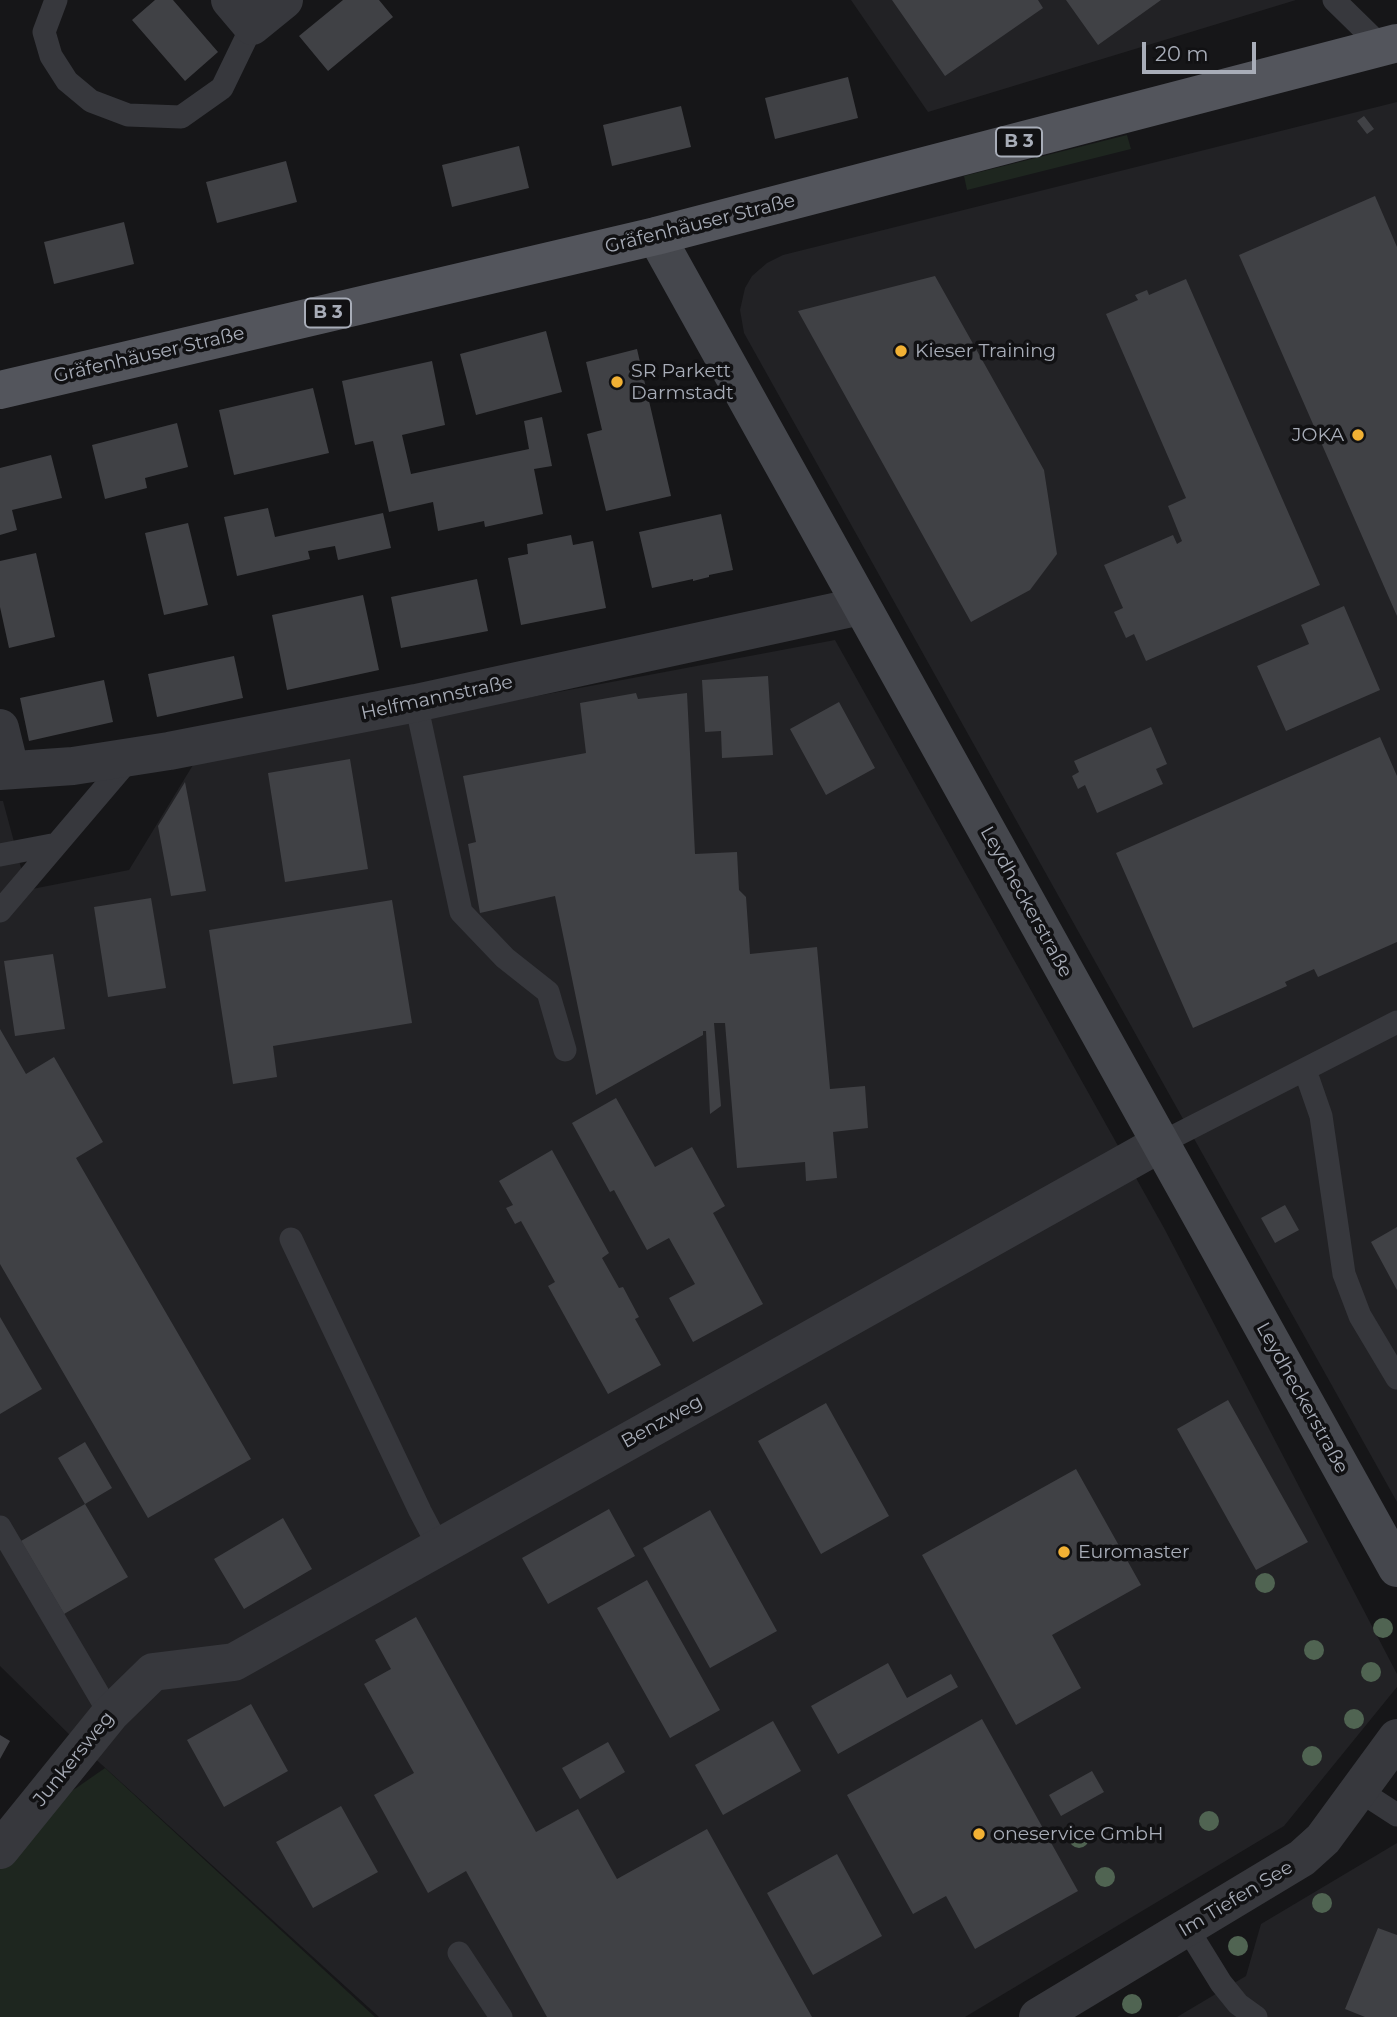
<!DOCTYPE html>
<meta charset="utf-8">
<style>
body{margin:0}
#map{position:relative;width:1397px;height:2017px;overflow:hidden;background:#161618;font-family:Montserrat,sans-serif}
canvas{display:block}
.scale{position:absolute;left:1142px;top:42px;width:114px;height:32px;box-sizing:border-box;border:4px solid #a8adb8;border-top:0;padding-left:9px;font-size:21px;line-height:24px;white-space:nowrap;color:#a8adb8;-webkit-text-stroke:5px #111113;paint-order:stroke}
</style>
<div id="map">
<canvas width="1397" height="2017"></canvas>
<div class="scale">20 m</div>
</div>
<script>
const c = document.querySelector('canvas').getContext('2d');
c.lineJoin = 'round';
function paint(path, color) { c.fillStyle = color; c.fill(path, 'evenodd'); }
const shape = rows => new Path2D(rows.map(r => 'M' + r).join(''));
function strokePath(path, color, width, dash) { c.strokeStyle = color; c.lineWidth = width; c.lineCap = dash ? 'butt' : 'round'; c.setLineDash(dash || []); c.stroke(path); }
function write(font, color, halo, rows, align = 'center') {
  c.font = font + ' Montserrat,sans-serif'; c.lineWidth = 7; c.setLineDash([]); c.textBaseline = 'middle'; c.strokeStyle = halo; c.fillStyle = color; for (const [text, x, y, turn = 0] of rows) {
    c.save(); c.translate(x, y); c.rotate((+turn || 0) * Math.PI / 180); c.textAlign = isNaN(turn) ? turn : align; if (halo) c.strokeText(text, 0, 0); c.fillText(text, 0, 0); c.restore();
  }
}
paint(shape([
 [851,0,1296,0,928,112],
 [1397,102,1397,1502,744,333,740,310,745,288,752,276,767,263,783,255],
 [835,640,1164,1228,1397,1674,1397,1687,1284,1826,965,2017,379,2017,79,1744,0,1666,0,801,3,801,27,890,129,870,196,760],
 [1397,1843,1397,2017,1177,2017,1246,1976,1261,1924]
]), '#222225');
paint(shape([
 [1127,135,1131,149,967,190,964,176],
 [105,1768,375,2017,0,2017,0,1862,59,1800]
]), '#1e261f');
paint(shape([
 [155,0,173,0,218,52,185,81,132,20],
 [343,0,379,0,393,17,328,71,299,36],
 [892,0,1038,0,1043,8,945,76],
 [1066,0,1161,0,1098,45],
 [848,77,858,118,775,139,765,98],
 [681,106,691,147,612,166,603,125],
 [1364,116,1374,129,1367,134,1357,121],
 [519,146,529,188,452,207,442,165],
 [286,161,297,202,217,223,206,182],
 [1375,196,1397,247,1397,616,1239,255],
 [124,222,134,264,54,284,44,242],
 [935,276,1044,470,1057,554,1030,590,971,622,798,311],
 [1186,279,1320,585,1146,661,1134,634,1126,638,1114,612,1123,608,1104,565,1173,535,1177,544,1182,541,1168,506,1186,498,1106,314,1138,300,1135,295,1147,290,1149,295],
 [546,331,562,392,476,415,460,354],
 [637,349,671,496,606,511,587,434,602,430,586,362],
 [432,361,445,425,402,435,411,474,529,449,524,421,542,417,552,466,534,469,543,514,485,527,484,521,438,531,433,502,389,512,373,441,355,445,342,381],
 [313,388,329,453,234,475,219,410],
 [177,423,188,467,145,478,147,488,105,499,92,445],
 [51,455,62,498,12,510,17,530,0,535,0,468],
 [268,508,275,537,383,513,391,548,338,560,335,546,308,551,310,559,237,576,224,517],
 [721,514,733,570,709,575,709,577,693,581,693,579,652,588,639,532],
 [188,523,208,605,164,615,145,533],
 [571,535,573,545,593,541,606,608,521,625,508,558,528,554,527,544],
 [36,553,55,637,9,648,0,607,0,561],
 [477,579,488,631,401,648,391,597],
 [363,595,379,670,287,690,272,615],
 [1344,606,1380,690,1286,731,1257,666,1309,644,1301,625],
 [234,656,243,698,157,717,148,674],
 [768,676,773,755,722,758,721,731,705,732,702,680],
 [104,680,113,722,29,741,20,698],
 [636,693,638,699,687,693,695,854,737,852,739,890,746,897,750,954,817,947,830,1089,865,1086,868,1128,833,1132,837,1178,806,1181,805,1162,737,1168,725,1023,714,1023,721,1106,710,1114,706,1031,703,1031,703,1035,596,1095,555,896,480,913,468,844,476,842,463,776,586,753,580,703],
 [839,702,875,768,826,795,790,729],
 [1151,727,1167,764,1156,769,1163,784,1097,813,1085,785,1078,789,1072,776,1079,772,1074,761],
 [1380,737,1397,776,1397,942,1318,977,1314,969,1285,982,1287,986,1193,1028,1116,853],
 [350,759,368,869,285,882,268,773],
 [185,782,206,891,171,896,158,826],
 [151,898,166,988,108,997,94,907],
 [392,900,412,1023,273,1046,277,1077,233,1084,209,930],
 [53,954,65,1029,15,1036,4,961],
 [0,1029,26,1074,54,1057,103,1142,76,1158,251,1459,148,1518,0,1264],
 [616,1098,655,1167,692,1147,725,1206,713,1213,763,1304,693,1342,669,1298,695,1284,669,1238,647,1250,614,1190,610,1192,572,1123],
 [552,1150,609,1253,602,1258,619,1288,623,1287,639,1317,635,1319,661,1365,608,1394,548,1286,555,1282,521,1221,515,1224,506,1208,513,1205,499,1181],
 [1285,1205,1299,1230,1275,1243,1261,1218],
 [1397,1227,1397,1290,1371,1242],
 [0,1317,42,1389,0,1414],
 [1228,1400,1308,1542,1256,1570,1177,1429],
 [826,1403,889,1516,821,1554,758,1441],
 [85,1442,112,1488,85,1504,58,1458],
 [1076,1469,1141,1585,1052,1635,1081,1688,1016,1725,922,1555],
 [85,1504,128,1577,64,1614,21,1541],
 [609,1509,635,1556,548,1604,522,1558],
 [710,1510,777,1631,710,1668,643,1548],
 [283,1518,312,1569,244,1609,214,1559],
 [647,1580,720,1710,670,1738,597,1608],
 [416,1617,536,1832,578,1809,617,1879,707,1829,812,2017,547,2017,466,1871,428,1893,374,1795,414,1773,364,1684,391,1669,375,1640],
 [888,1663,907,1698,951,1674,958,1687,838,1754,811,1706],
 [251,1704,288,1771,224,1807,187,1740],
 [982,1719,1078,1891,975,1949,946,1896,913,1914,847,1795],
 [773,1721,801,1771,723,1815,695,1765],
 [0,1735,10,1741,0,1759],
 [608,1742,625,1772,580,1799,562,1768],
 [1092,1771,1104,1792,1061,1816,1049,1795],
 [341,1806,378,1872,313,1908,276,1842],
 [837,1854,882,1936,813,1975,767,1893],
 [1378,1928,1397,1935,1397,2017,1365,2017,1345,2009]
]), '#404145');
strokePath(shape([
 [56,0,44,32,51,56,67,81,91,101,128,115,181,117,222,88,252,26],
 [1334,0,1381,46],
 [416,703,461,912,505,958,548,992,565,1050],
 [0,855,57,844],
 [0,911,131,757],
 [1305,1070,1321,1116,1344,1274,1360,1316,1397,1378],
 [1161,1143,1397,1022],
 [291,1239,420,1511,439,1547],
 [0,1527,110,1714],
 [1360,1791,1397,1815],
 [1187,1928,1221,1983,1238,2004,1256,2017],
 [459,1953,501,2017]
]), '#37383d', 23);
strokePath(shape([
 [230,0,252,26,284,0],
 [0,728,10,769],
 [0,771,73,766,169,751,416,703,861,606],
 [0,1850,110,1714,153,1672,234,1662,1161,1143],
 [1038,2017,1302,1858,1323,1839,1397,1738]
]), '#37383d', 38);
strokePath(shape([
 [656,236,1397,1568]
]), '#45474d', 38);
strokePath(shape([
 [0,390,656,236,1397,43]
]), '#53555c', 38);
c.fillStyle = '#506452';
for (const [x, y] of [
 [1265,1583],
 [1383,1628],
 [1314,1650],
 [1371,1672],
 [1354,1719],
 [1312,1756],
 [1209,1821],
 [1079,1838],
 [1105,1877],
 [1322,1903],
 [1238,1946],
 [1132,2004]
]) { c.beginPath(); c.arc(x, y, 10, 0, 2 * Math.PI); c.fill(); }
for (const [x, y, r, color] of [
 [901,351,7,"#f2b134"],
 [617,382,7,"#f2b134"],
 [1358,435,7,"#f2b134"],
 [1064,1552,7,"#f2b134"],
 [979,1834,7,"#f2b134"]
]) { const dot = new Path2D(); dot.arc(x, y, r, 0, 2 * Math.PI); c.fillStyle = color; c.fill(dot); strokePath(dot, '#111113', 2.5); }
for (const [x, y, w] of [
 [1019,142,46],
 [328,313,46]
]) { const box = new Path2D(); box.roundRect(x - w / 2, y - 14.5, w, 29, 5); c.fillStyle = '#111113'; c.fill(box); strokePath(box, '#a8adb8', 2); }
write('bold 18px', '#a8adb8', null, [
 ["B 3",1019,142],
 ["B 3",328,313]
]);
write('19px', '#a8adb8', '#111113', [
 ["Gräfenhäuser Straße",700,224,-14],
 ["Gräfenhäuser Straße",149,355,-13],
 ["Helfmannstraße",437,698,-12],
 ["Leydheckerstraße",1026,902,61],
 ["Leydheckerstraße",1302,1398,61],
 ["Benzweg",662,1422,-29],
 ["Junkersweg",74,1759,-51],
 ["Im Tiefen See",1236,1899,-31]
]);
write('19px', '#a8adb8', '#111113', [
 ["Kieser Training",915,351],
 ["SR Parkett",631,371],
 ["Darmstadt",631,393],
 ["JOKA",1344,435,"right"],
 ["Euromaster",1078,1552],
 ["oneservice GmbH",993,1834]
], 'left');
</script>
